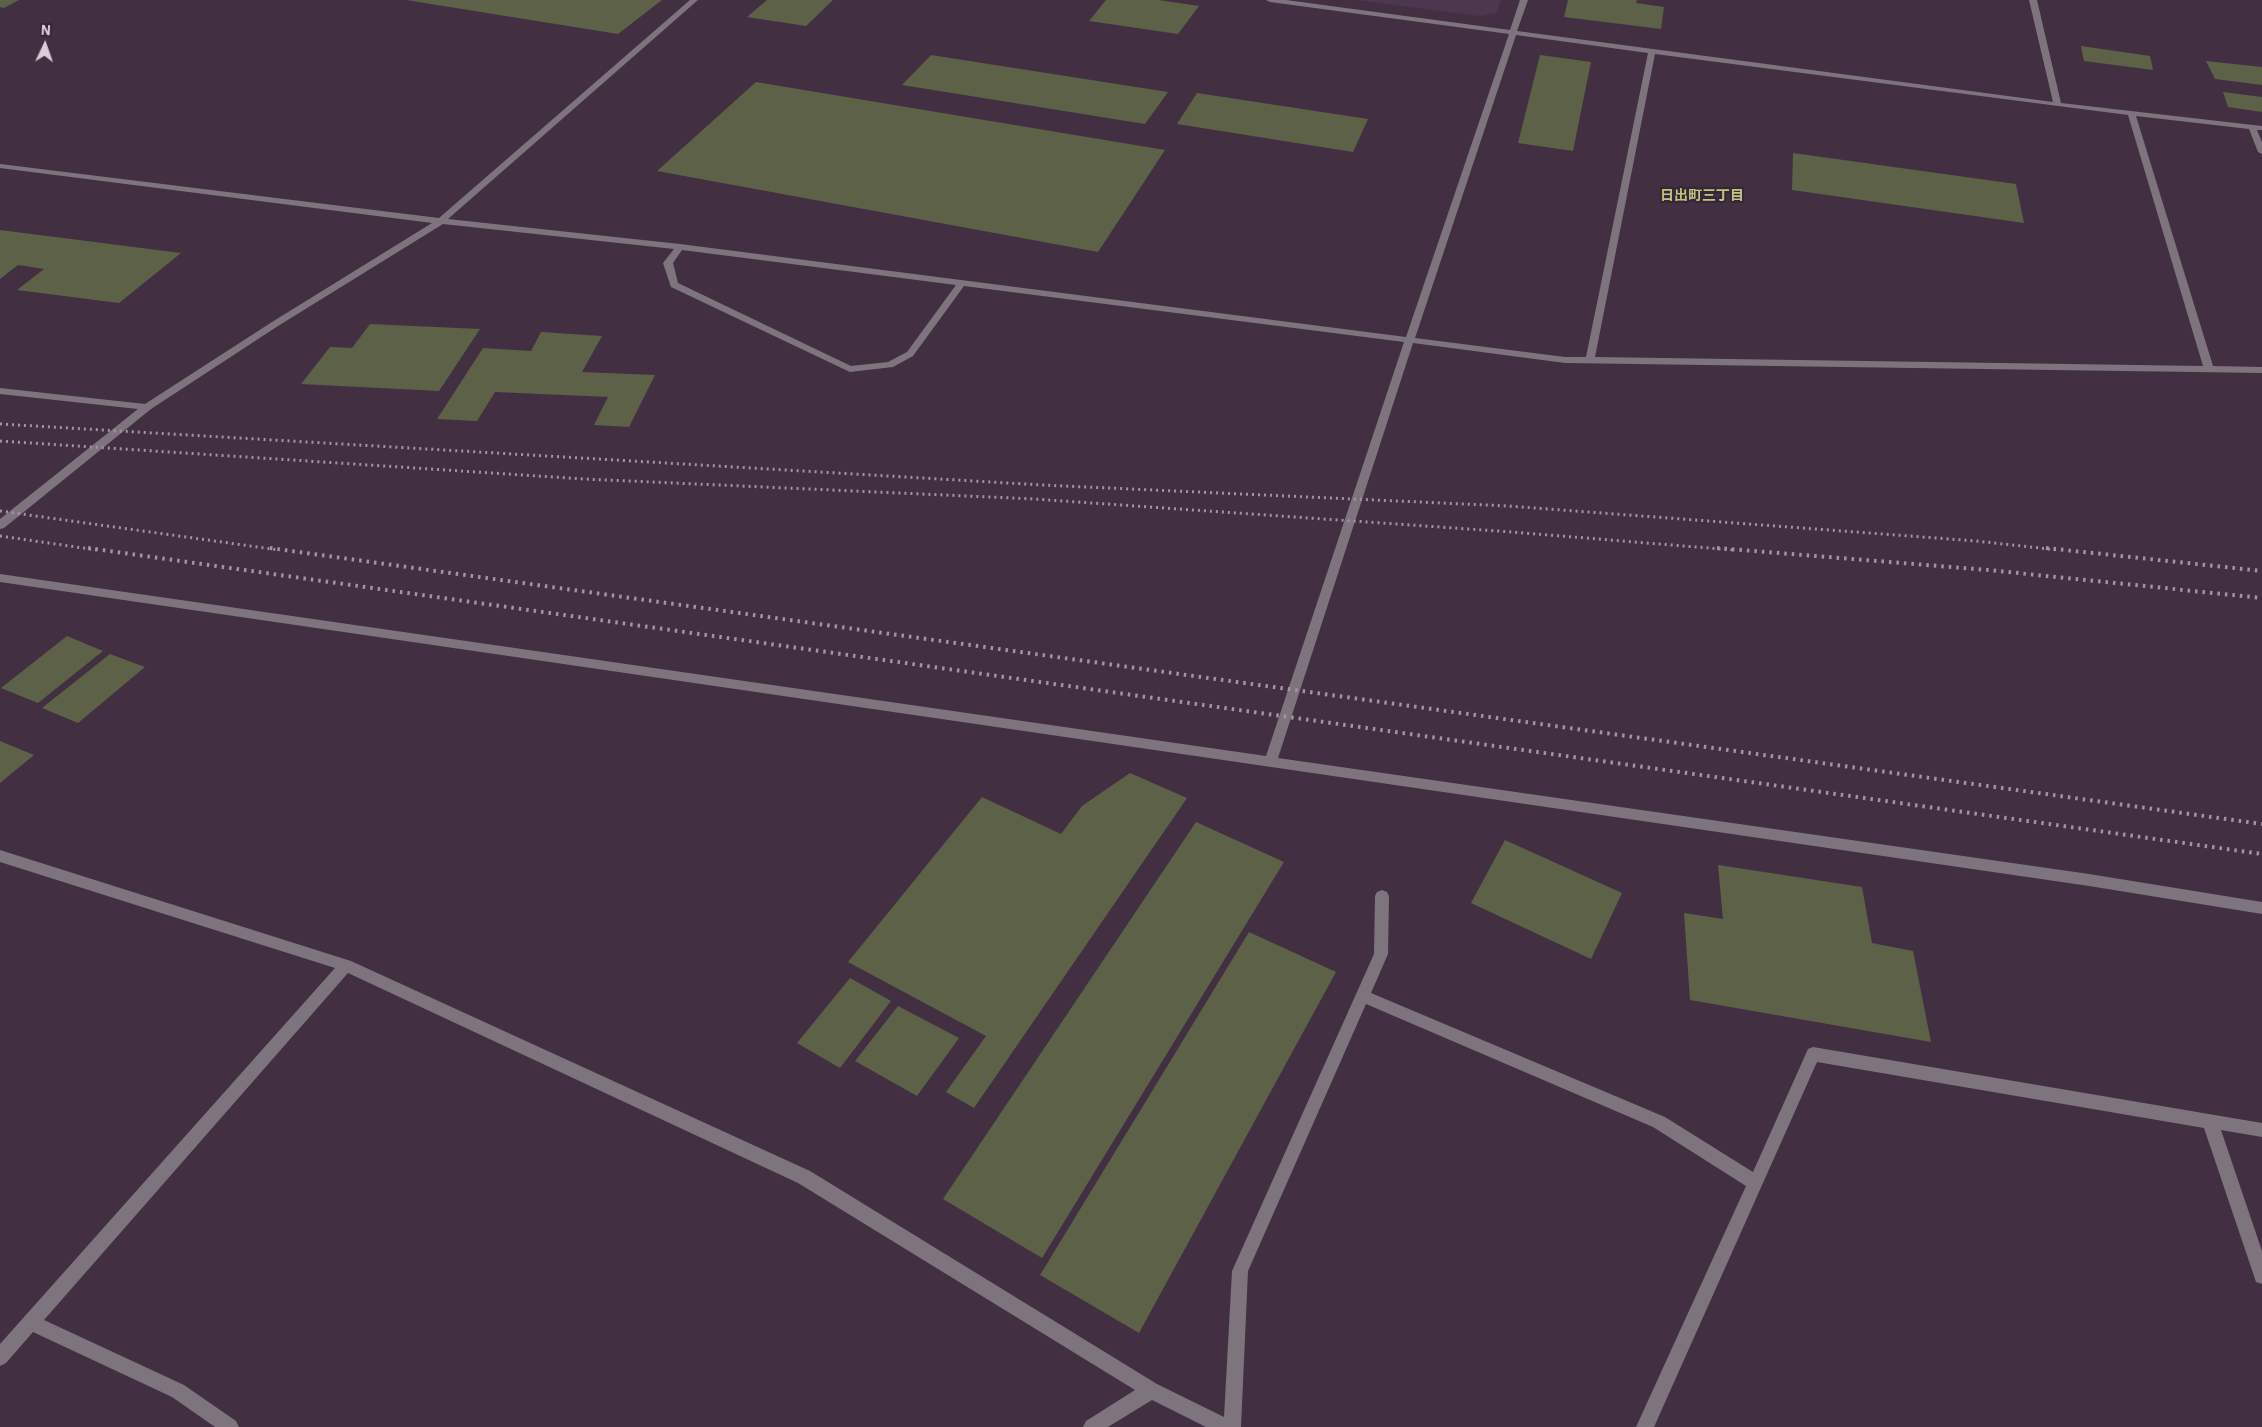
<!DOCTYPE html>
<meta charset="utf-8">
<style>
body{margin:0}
#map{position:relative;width:2262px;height:1427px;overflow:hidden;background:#423042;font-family:"IBM Plex Sans",sans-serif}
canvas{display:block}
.north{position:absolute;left:20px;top:20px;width:50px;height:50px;-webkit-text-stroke:4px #372637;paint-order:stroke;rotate:3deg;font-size:14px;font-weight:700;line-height:20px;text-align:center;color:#d9cdd8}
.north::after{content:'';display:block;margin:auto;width:18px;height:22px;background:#d9cdd8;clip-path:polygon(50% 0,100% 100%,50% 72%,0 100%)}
</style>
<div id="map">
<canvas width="2262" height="1427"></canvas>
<div class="north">N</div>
</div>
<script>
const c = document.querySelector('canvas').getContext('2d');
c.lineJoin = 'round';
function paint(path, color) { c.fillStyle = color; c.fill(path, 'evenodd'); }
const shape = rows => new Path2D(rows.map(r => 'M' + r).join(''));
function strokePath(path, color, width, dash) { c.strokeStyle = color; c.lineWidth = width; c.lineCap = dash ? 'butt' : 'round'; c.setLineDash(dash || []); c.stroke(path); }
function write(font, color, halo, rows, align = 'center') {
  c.font = font + ' "IBM Plex Sans","Noto Sans JP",sans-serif'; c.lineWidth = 4.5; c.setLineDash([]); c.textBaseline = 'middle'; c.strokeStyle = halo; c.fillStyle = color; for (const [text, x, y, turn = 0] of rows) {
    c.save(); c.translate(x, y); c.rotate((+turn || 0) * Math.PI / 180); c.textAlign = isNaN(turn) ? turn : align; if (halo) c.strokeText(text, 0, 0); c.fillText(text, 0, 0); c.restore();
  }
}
paint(shape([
 [1355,0,1501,0,1496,13,1479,16]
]), '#4d374e');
paint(shape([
 [0,0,19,0,4,8,0,7],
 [406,0,662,0,618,34],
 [767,0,833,0,806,26,747,17],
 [1106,0,1158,0,1199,6,1178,34,1089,21],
 [1568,0,1637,0,1636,3,1664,7,1661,29,1564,17],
 [2081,46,2150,56,2153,70,2084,61],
 [931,55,1168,92,1145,124,902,85],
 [1540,55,1591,62,1573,151,1518,143],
 [2206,61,2262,67,2262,85,2215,79],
 [756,82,1165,150,1098,252,657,171],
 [2223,92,2262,97,2262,112,2228,107],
 [1197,93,1368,119,1353,152,1177,124],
 [1793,153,2016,184,2024,223,1792,190],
 [0,230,181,253,119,303,17,290,44,269,18,265,0,279],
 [370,324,480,329,439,391,301,384,330,347,352,348],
 [541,332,602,336,582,372,655,375,629,427,594,425,608,397,495,392,477,421,437,419,483,348,531,351],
 [67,636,103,651,38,703,1,688],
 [110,654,145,667,78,723,42,708],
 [0,741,34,755,0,783],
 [1130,773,1187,798,974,1108,946,1092,986,1036,848,962,982,797,1061,834,1082,806],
 [1196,822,1284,862,1042,1258,943,1199],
 [1505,840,1622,893,1591,959,1471,903],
 [1718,865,1862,887,1872,943,1913,951,1931,1042,1690,1000,1684,913,1723,919],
 [1249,932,1336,972,1139,1333,1040,1275],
 [850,978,891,1001,840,1068,797,1043],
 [898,1006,959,1038,917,1096,855,1061]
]), '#5c6148');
paint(shape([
 [690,0,698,0,448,219,680,244,1406,337,1509,34,1270,2,1266,0,1286,0,1510,30,1520,0,1528,0,1517,31,2053,102,2029,0,2037,0,2061,103,2262,126,2262,130,2257,130,2262,142,2262,154,2258,152,2249,129,2136,116,2213,366,2262,367,2262,373,1565,363,1413,343,1278,758,2089,874,2262,902,2262,914,2089,886,0,582,0,574,1266,756,1404,342,964,286,913,356,893,367,850,372,671,287,663,263,674,249,443,224,278,326,151,409,4,528,0,529,0,519,138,409,0,394,0,388,145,404,272,322,432,223,0,168,0,164,439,218,690,0],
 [1516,35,1648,53,1586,357,1565,357,1415,338,1516,35],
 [1655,54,2128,115,2203,366,1595,357,1655,54],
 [682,250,956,285,907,352,888,362,851,366,678,283,673,263,682,250],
 [0,850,351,961,810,1171,1157,1384,1224,1417,1232,1271,1374,954,1375,896,1377,892,1382,890,1387,892,1389,896,1388,954,1371,993,1665,1117,1753,1172,1808,1049,1813,1047,2262,1123,2262,1137,2221,1130,2262,1251,2262,1284,2256,1282,2254,1276,2204,1128,1817,1062,1654,1427,1636,1427,1746,1186,1653,1127,1366,1004,1248,1271,1241,1427,1206,1427,1152,1400,1108,1427,1083,1427,1086,1421,1135,1390,798,1183,348,973,44,1320,184,1385,236,1421,239,1427,215,1427,172,1397,33,1332,6,1363,0,1366,0,1344,335,968,0,862,0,850]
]), '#7d747d');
strokePath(shape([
 [0,424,1042,485,1508,506,1976,541,2058,550],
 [0,441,584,479,1034,499,1512,532,1733,550],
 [0,511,279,550],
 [0,536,97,550]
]), '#a294a1', 3, [2, 4]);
strokePath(shape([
 [88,548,2262,854],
 [270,548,2262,824],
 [1717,548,1988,570,2262,598],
 [2046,548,2262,571]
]), '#a294a1', 4, [2.5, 5]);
write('bold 14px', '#bcc97d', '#372637', [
 ["日出町三丁目",1702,196]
]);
</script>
